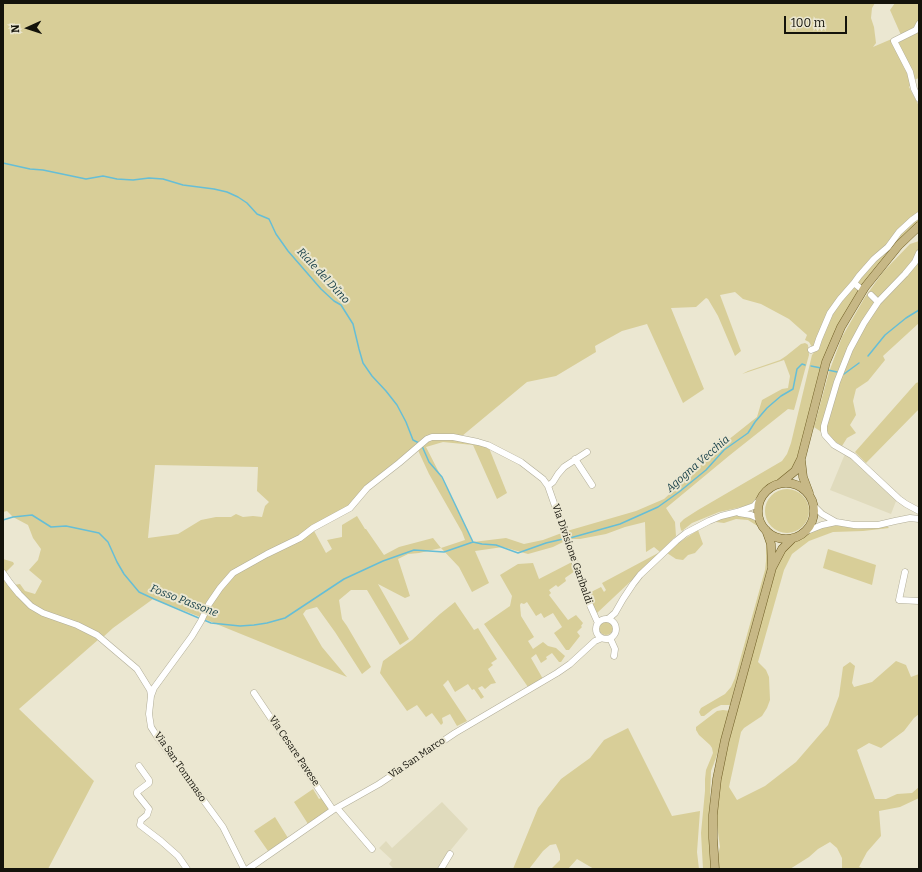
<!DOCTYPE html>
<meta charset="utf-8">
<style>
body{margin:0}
#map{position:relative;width:922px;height:872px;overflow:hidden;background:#ebe7d1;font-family:Bitter,serif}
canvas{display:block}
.frame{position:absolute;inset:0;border:4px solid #14130b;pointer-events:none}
.north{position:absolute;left:8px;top:8px;width:40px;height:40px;-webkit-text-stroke:3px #ebe7d1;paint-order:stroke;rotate:267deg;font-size:11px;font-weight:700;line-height:16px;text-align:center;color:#14130b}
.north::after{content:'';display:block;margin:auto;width:14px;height:18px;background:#14130b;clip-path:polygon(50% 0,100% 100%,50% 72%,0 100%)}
.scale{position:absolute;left:784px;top:16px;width:63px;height:18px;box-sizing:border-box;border:2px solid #14130b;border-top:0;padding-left:5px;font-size:12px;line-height:14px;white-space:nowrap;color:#14130b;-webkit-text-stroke:3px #ebe7d1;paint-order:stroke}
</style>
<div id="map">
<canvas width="922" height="872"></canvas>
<div class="frame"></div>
<div class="north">N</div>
<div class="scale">100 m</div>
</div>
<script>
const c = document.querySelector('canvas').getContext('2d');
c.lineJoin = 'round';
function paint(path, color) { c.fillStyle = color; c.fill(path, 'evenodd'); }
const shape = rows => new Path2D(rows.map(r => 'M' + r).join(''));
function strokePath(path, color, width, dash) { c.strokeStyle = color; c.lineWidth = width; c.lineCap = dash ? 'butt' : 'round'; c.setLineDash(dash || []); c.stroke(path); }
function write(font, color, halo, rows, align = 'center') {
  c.font = font + ' Bitter,serif'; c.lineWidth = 4; c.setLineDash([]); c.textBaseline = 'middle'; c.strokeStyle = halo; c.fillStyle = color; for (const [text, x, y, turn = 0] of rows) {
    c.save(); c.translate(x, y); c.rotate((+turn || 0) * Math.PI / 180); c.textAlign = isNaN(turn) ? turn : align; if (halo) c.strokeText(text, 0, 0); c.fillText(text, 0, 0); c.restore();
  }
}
paint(shape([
 [847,449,898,496,891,514,830,490],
 [442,802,468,829,449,852,438,869,394,869,389,864,392,860,379,848,386,841,392,848]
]), '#e0dbbd');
paint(shape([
 [3,3,875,3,872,8,871,18,874,27,876,43,873,47,901,35,890,10,895,3,919,3,919,23,907,32,918,27,919,28,919,78,913,80,909,87,919,106,919,213,910,219,897,230,887,247,872,258,852,283,841,295,830,311,817,337,814,345,812,347,809,342,805,340,807,335,789,319,761,304,743,299,735,292,720,295,741,351,735,356,718,316,708,299,706,298,696,307,671,308,704,389,683,403,647,324,622,331,595,346,596,352,556,376,527,382,462,436,479,439,490,444,489,448,507,493,497,499,473,445,443,442,426,447,451,496,473,542,506,538,524,544,543,540,567,531,636,511,664,499,696,470,718,448,757,417,762,400,782,389,788,388,790,376,784,360,742,374,748,371,780,360,786,356,801,344,805,343,807,344,808,345,809,355,794,410,788,409,730,455,666,508,675,522,676,536,660,552,648,565,596,614,589,593,601,587,604,592,606,590,602,583,660,552,654,547,646,552,645,522,625,527,606,534,580,539,569,539,553,547,528,554,503,547,475,551,489,583,472,592,459,567,441,548,419,553,408,554,398,559,410,596,405,598,378,584,409,639,400,645,367,590,351,590,339,600,342,619,347,626,371,667,362,674,335,632,317,607,306,610,303,614,322,647,347,677,204,619,208,612,203,607,206,612,203,618,153,599,113,628,101,639,78,624,44,612,32,605,20,593,14,585,9,584,31,607,43,614,77,625,99,639,19,709,94,781,48,869,3,869,3,559,13,562,14,564,5,573,14,585,20,584,25,591,35,594,42,581,29,570,38,560,41,549,33,538,28,525,13,517,7,511,3,512],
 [416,446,429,474,462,532,465,540,441,548,433,538,399,547,384,555,366,529,365,529,357,516,342,525,342,537,327,540,332,549,326,553,313,529,301,539,284,546,248,565,267,553,300,537,312,528,350,507,365,488],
 [155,465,258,467,257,491,269,502,265,506,262,517,253,516,243,517,236,514,231,517,216,517,201,520,178,534,148,538],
 [919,217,919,222,862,287,857,282,901,232],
 [919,241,919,323,883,356,885,360,868,381,856,389,853,401,856,415,850,425,856,433,847,438,842,446,814,427,829,372,842,337,865,297,883,272,910,244],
 [854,286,859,289,842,319,797,461,793,469,780,480,769,487,753,503,746,506,719,512,692,523,682,531,681,530,680,526,680,523,684,519,698,510,782,461,787,454,791,443,812,355,817,349,832,314,849,289],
 [919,382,919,409,866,463,855,452,916,383],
 '765 511a22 22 0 1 1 44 0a22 22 0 1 1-44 0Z',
 [736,515,748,517,755,519,763,528,767,537,768,566,730,705,721,705,713,709,704,716,701,716,699,712,701,708,725,694,731,687,735,678,765,570,766,561,766,544,765,539,762,530,759,527,748,520,736,519,724,523,716,522,717,520],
 [830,524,858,529,878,528,887,526,889,528,863,531,833,532,809,541,792,554,784,570,758,662,766,670,769,677,770,700,767,708,762,716,744,728,741,732,729,787,737,800,765,786,796,762,828,725,839,696,843,667,850,662,855,666,852,683,854,687,872,682,896,661,906,665,911,677,919,674,919,714,914,718,904,731,881,748,869,743,857,750,875,799,886,799,897,794,912,793,919,787,919,798,900,807,879,811,881,836,867,852,859,867,865,869,842,869,842,858,837,848,830,842,818,849,809,857,790,869,719,869,718,854,720,847,717,825,717,797,727,748,771,586,776,569,782,554,790,544,809,531],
 [698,530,703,544,695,553,688,555,683,560,676,559,667,553,677,544],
 [828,549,876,565,872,585,823,568],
 [572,562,575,571,565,578,566,581,558,587,556,585,549,590,551,593,549,595,568,620,576,615,583,623,581,626,582,627,577,632,580,636,569,650,566,650,554,633,562,627,553,613,544,618,541,613,536,616,527,602,524,604,521,603,520,605,521,616,534,637,528,641,533,649,543,642,548,646,556,648,565,656,561,662,559,662,552,653,546,657,547,659,541,663,536,654,531,658,543,679,528,687,484,624,510,606,512,596,500,575,518,564,533,563,539,579],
 [455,602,474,630,478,628,497,659,491,663,493,665,488,669,496,683,491,684,485,689,482,686,478,688,484,697,481,699,474,689,472,690,468,684,455,692,448,680,443,685,467,721,457,726,450,714,442,718,443,723,441,725,432,713,426,717,417,705,407,711,380,673,383,661,412,640,440,614],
 '599 628a7 7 0 1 1 14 0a7 7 0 1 1-14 0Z',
 [723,710,730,711,716,758,711,771,709,828,711,869,703,869,701,833,705,791,705,779,706,770,711,758,713,753,712,748,710,745,699,735,696,730,696,727,713,714,717,711],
 [628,728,672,816,700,811,697,852,699,869,594,869,577,859,568,869,551,869,560,860,560,854,556,844,550,845,543,851,529,869,513,869,538,808,561,779,590,758,604,740],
 [313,789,319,799,323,797,331,809,308,824,294,802],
 [275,817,288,838,268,851,254,831]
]), '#d8ce98');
strokePath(shape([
 [3,163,30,169,43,170,86,179,103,176,117,179,133,180,149,178,163,179,183,185,214,189,227,192,238,197,247,203,257,214,269,219,276,234,288,251,321,289,334,301,341,305,353,324,359,349,363,363,372,376,386,391,397,405,406,422,413,440,419,443],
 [868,356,885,335,906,318,919,310],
 [811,366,821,368],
 [828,370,837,372],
 [844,374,859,363],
 [422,446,429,462,442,477,473,542],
 [3,520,13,517,32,515,51,527,66,526,99,533,108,542,117,562,124,574,139,592,154,599,201,619],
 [570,538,620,524,658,507,679,492,706,470,724,450,748,433,755,422,767,408,781,396,793,389,797,369,802,364,805,365],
 [204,620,211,623,240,626,254,625,267,623,285,618,344,579,383,561,414,550,444,552,473,542,482,544,496,545,518,553,546,543,563,539]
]), '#66bed6', 1.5);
const minor = shape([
 [919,24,916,30,894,41,910,72,914,89,919,99],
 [854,283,859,276,874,259,888,247,899,232,912,220,919,215],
 [871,295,878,302,864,323,850,349,837,382,824,426,824,431,825,435,834,445,853,456,899,499,906,504,919,511],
 [878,302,905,274,915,262,919,253],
 [811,350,816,348,819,339,830,313,840,299,854,283,860,288],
 [575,459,592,485],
 [548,486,553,482,558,474,564,467,587,452],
 [813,505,822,514,836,522,854,525,878,525,895,521,910,518,919,519],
 [739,513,751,515,760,519],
 [802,533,822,525,836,522],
 [905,572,899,600,919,601],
 [3,573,10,583,19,594,31,606,43,613,77,625,97,635,137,669,150,690,151,695],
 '596 629a10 10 0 1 1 20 0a10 10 0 1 1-20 0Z',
 [608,619,615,613,623,599,633,584,640,575,676,541,686,533,709,521,721,516,737,512,754,506,762,497],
 [610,638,615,649,614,656],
 [254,693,316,785,333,810],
 [139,766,149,780,149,783,137,792,137,794,149,809,147,815,141,820,140,825,161,841,178,856,187,869],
 [337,808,372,849],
 [244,869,223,827,158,738,151,727,149,714,151,696,154,688,192,636,201,621,209,604,220,588,233,573,267,554,300,538,313,528,350,508,367,488,399,463,427,439,432,437,453,437,478,442,488,445,521,462,543,479,548,486,589,603,598,623],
 [248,869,333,810,379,784,455,733,557,673,570,664,595,641,602,638],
 [441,869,450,854]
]);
const major = shape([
 [801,460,803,477,809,493],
 '758 511a28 28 0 1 1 56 0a28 28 0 1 1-56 0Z',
 [779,484,795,471,801,459,826,362,841,327,865,287,899,245,919,226],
 [766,530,771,544,772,567],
 [715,869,713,838,713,815,717,779,725,740,772,568,782,549,793,538]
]);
strokePath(minor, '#b1ad98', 7);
strokePath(major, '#705f26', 9);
strokePath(minor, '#fff', 6);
strokePath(major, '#c7b886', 8);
write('10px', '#14130b', '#ebe7d1', [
 ["Via Divisione Garibaldi",572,554,71],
 ["Via Cesare Pavese",294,751,56],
 ["Via San Marco",417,758,-34],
 ["Via San Tommaso",180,767,55]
]);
write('italic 11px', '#103a44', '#ebe7d1', [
 ["Riale del Dűno",323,276,47],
 ["Agogna Vecchia",698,464,-41],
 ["Fosso Passone",184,601,21]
]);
</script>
